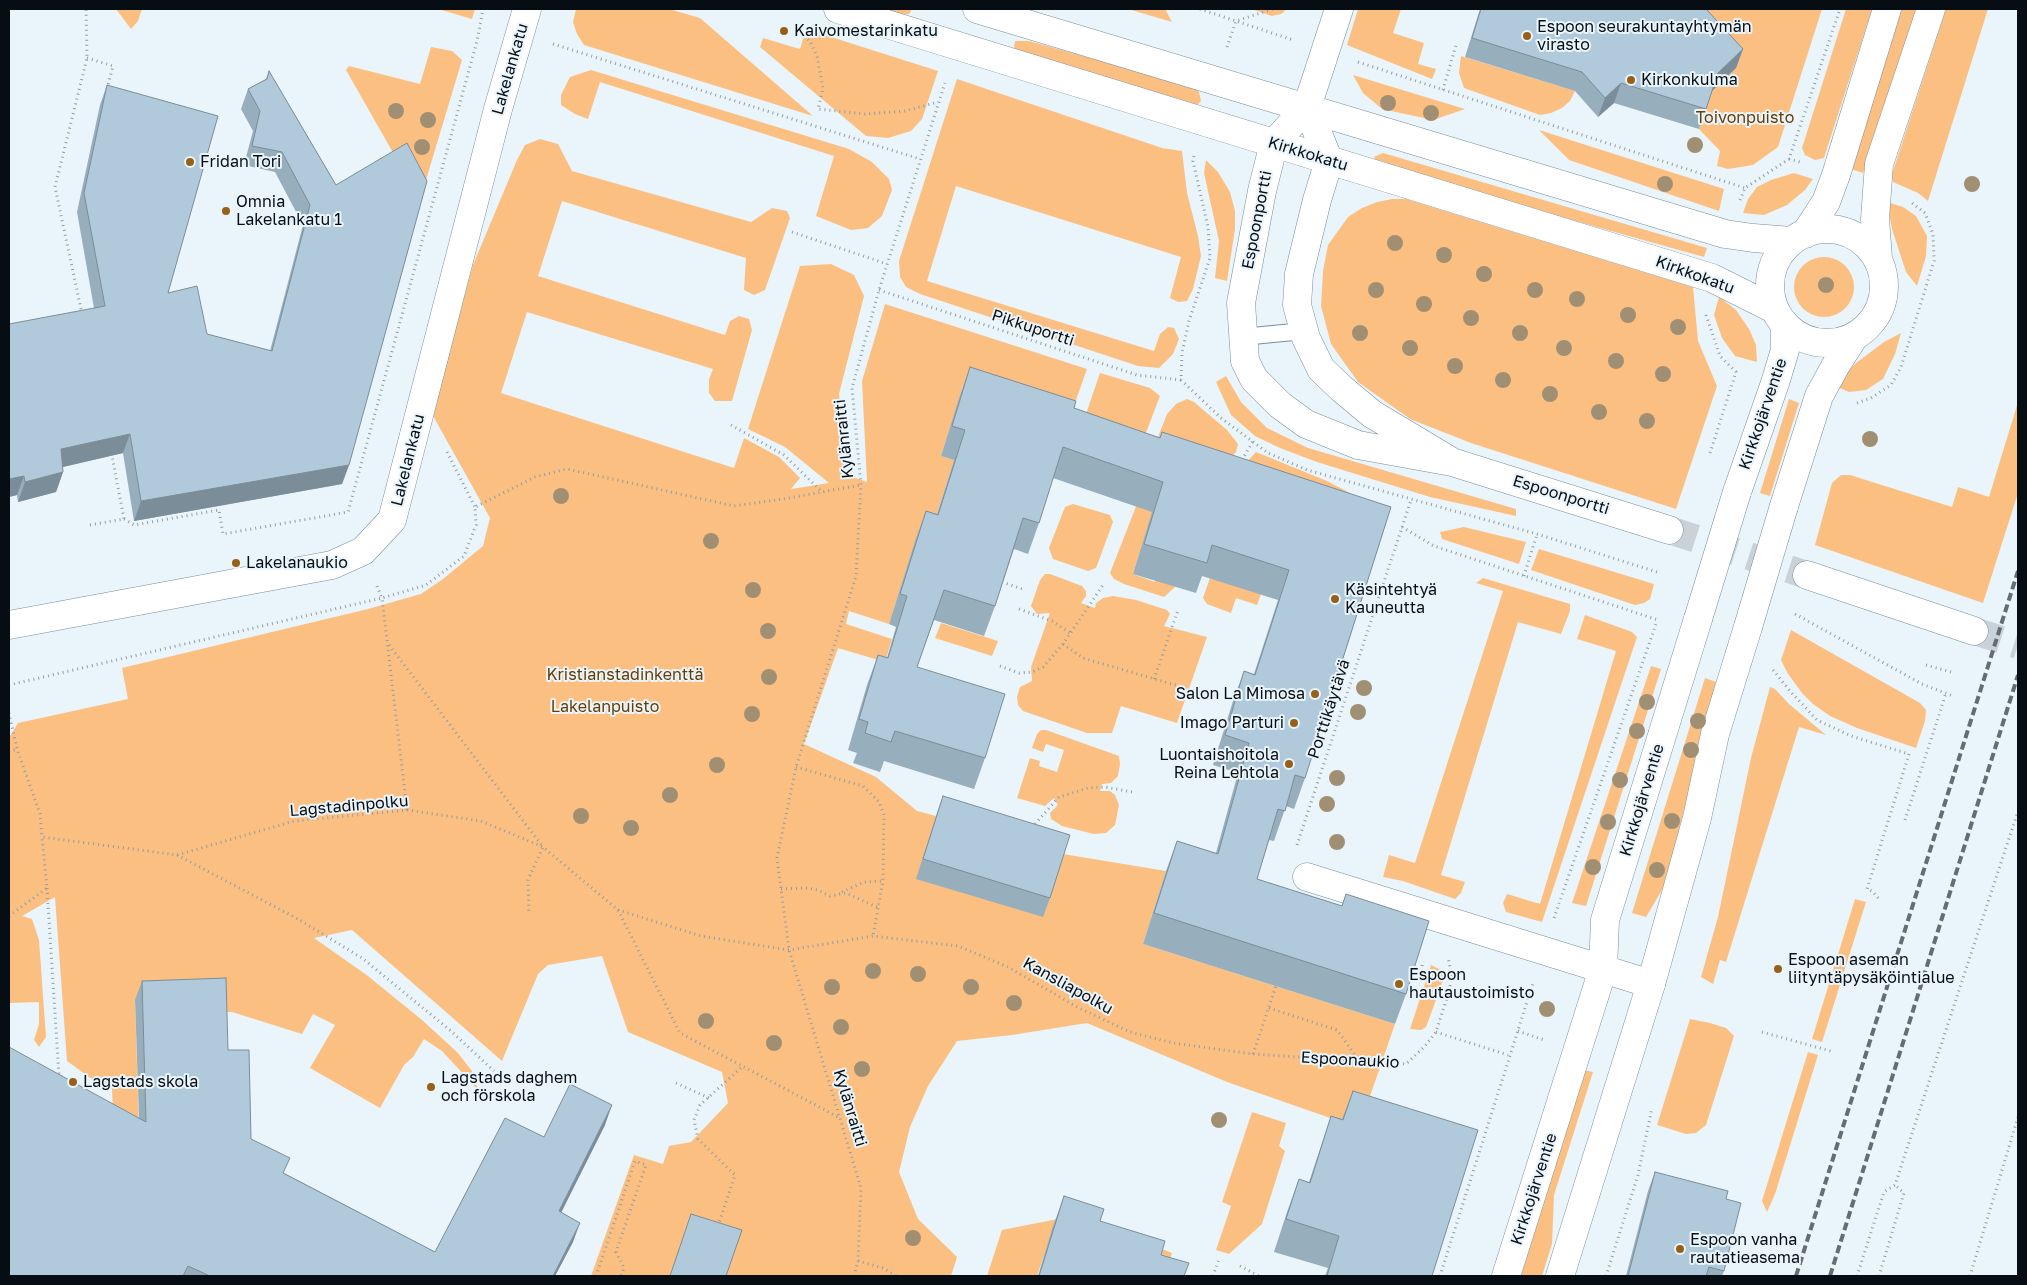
<!DOCTYPE html>
<meta charset="utf-8">
<style>
body{margin:0}
#map{position:relative;width:2027px;height:1285px;overflow:hidden;background:#eaf4fb;font-family:"Golos Text",sans-serif}
canvas{display:block}
.frame{position:absolute;inset:0;border:10px solid #060e14;pointer-events:none}
</style>
<div id="map">
<canvas width="2027" height="1285"></canvas>
<div class="frame"></div>
</div>
<script>
const c = document.querySelector('canvas').getContext('2d');
c.lineJoin = 'round';
function paint(path, color) { c.fillStyle = color; c.fill(path, 'evenodd'); }
const shape = rows => new Path2D(rows.map(r => 'M' + r).join(''));
function strokePath(path, color, width, dash) { c.strokeStyle = color; c.lineWidth = width; c.lineCap = dash ? 'butt' : 'round'; c.setLineDash(dash || []); c.stroke(path); }
function write(font, color, halo, rows, align = 'center') {
  c.font = font + ' "Golos Text",sans-serif'; c.lineWidth = 4; c.setLineDash([]); c.textBaseline = 'middle'; c.strokeStyle = halo; c.fillStyle = color; for (const [text, x, y, turn = 0] of rows) {
    c.save(); c.translate(x, y); c.rotate((+turn || 0) * Math.PI / 180); c.textAlign = isNaN(turn) ? turn : align; if (halo) c.strokeText(text, 0, 0); c.fillText(text, 0, 0); c.restore();
  }
}
paint(shape([
 [116,9,142,9,138,21,131,29],
 [438,9,475,9,472,19],
 [576,9,669,9,700,18,813,116,584,45,577,34,573,22],
 [877,9,912,9,909,14,899,15],
 [1128,9,1165,9,1172,22],
 [1251,9,1287,9,1281,14,1272,16],
 [1358,9,1401,9,1393,33,1424,43,1418,64,1436,69,1432,79,1347,45],
 [1681,9,1822,9,1778,147,1753,165,1728,169,1717,166,1720,151,1699,129,1711,92,1736,68],
 [1846,9,1872,9,1824,158,1815,160,1805,155,1802,148],
 [1902,9,1918,9,1863,173,1851,169],
 [1946,9,1988,9,1928,201,1918,193,1893,182,1892,174],
 [806,29,938,71,922,119,911,131,888,138,866,136,760,47,763,38,800,49],
 [1015,41,1029,41,1191,86,1199,92,1201,101,1193,109,1022,55,1014,48],
 [431,47,452,51,462,60,420,200,346,70,349,66,420,84],
 [1461,56,1575,91,1570,101,1562,108,1551,113,1540,115,1464,88,1459,73],
 [591,70,849,149,872,162,889,179,892,190,882,216,868,228,851,230,816,216,834,156,600,82,588,119,575,114,561,105,561,95,570,77],
 [1353,75,1465,109,1433,120,1382,109,1363,93],
 [957,79,1162,148,1182,151,1187,193,1198,236,1201,256,1193,289,1187,301,1178,302,1170,298,1181,257,956,186,927,281,1154,351,1160,334,1168,327,1174,328,1179,339,1173,354,1159,368,1138,366,920,294,906,287,900,277,899,261],
 [1539,130,1724,189,1719,211,1569,160],
 [540,139,558,144,572,171,751,222,772,208,787,211,790,218,765,290,754,295,744,290,746,258,562,201,538,276,725,335,730,321,739,316,749,319,752,330,732,401,715,401,709,393,709,379,713,369,527,312,501,393,734,468,744,438,779,457,800,478,791,489,829,483,785,447,748,429,800,266,831,264,854,275,864,296,839,394,847,475,867,482,862,381,885,304,1087,369,1065,431,987,393,963,386,941,456,954,460,927,545,915,542,889,624,849,611,846,624,892,639,885,662,838,648,804,744,876,777,917,811,936,816,917,879,1063,854,1166,871,1143,944,1395,1024,1359,1128,1227,1082,1087,1023,1012,1035,957,1041,928,1086,910,1127,899,1172,918,1219,957,1257,951,1276,591,1276,634,1155,663,1164,669,1146,691,1142,728,1103,722,1072,628,1032,602,956,548,965,538,974,502,1061,352,930,314,938,368,976,422,1020,458,1053,472,1071,478,1090,442,1051,424,1039,413,1057,404,1065,380,1108,310,1068,335,1025,313,1014,302,1034,232,1012,219,1012,135,1001,140,1163,116,1177,112,1089,89,1077,67,1061,55,897,22,916,32,919,39,940,46,1037,39,1047,34,1040,39,1024,39,1002,9,1003,9,738,18,723,128,699,122,668,368,609,421,594,443,579,483,546,490,518,432,414,473,265,517,160,525,145],
 [1383,153,1707,248,1704,257,1386,168,1376,163,1374,157],
 [1206,160,1218,172,1230,192,1235,211,1235,229,1227,281,1215,278,1219,241,1204,173],
 [1794,173,1813,179,1805,190,1787,205,1764,215,1743,213,1748,199,1757,187,1771,180],
 [1392,199,1406,199,1693,287,1698,341,1717,386,1676,509,1471,443,1410,419,1358,382,1331,344,1321,306,1323,271,1328,245,1348,217,1362,208,1377,202],
 [1887,202,1903,207,1916,216,1927,236,1926,256,1917,286,1906,272,1892,229],
 '1794 287a30 30 0 1 1 60 0a30 30 0 1 1-60 0Z',
 [1719,297,1736,310,1749,329,1756,345,1757,362,1735,356,1722,338,1714,315],
 [1901,333,1895,354,1883,379,1866,390,1849,392,1837,387,1845,374,1856,363,1884,342],
 [1100,373,1150,388,1160,396,1134,464,1076,443],
 [1226,376,1241,402,1267,428,1308,448,1516,509,1516,516,1430,497,1317,462,1280,448,1255,436,1231,415,1216,382],
 [1187,399,1194,402,1227,430,1238,444,1236,452,1230,458,1221,459,1158,437,1167,414,1176,404],
 [1789,399,1799,403,1770,496,1760,493],
 [2018,402,2018,493,1983,603,1815,545,1832,483,1841,475,1850,475,1952,507,1958,487,1989,497],
 [1256,452,1327,481,1348,492,1361,504,1242,467],
 [1144,486,1159,491,1133,574,1155,582,1161,562,1175,587,1164,597,1124,584,1114,579,1110,573],
 [1073,504,1110,515,1113,522,1096,568,1088,571,1053,559,1049,548,1065,507],
 [1464,527,1526,542,1519,564,1442,539,1440,532],
 [1539,549,1654,584,1650,599,1644,603,1635,605,1531,570],
 [1045,574,1050,574,1082,586,1086,591,1086,596,1081,603,1095,608,1096,603,1103,598,1113,596,1136,600,1167,610,1170,614,1164,626,1207,637,1177,723,1121,706,1112,733,1087,733,1023,711,1018,705,1017,697,1020,687,1032,681,1031,667,1050,613,1037,614,1031,606,1040,580],
 [1210,578,1261,594,1257,605,1236,598,1231,613,1207,604,1203,598],
 [1483,578,1570,604,1570,611,1561,634,1518,622,1441,875,1465,882,1461,893,1455,899,1403,881,1383,877,1389,855,1415,863,1503,591,1476,583],
 [1585,615,1632,632,1637,637,1542,922,1506,912,1503,903,1507,894,1540,904,1616,651,1577,639],
 [941,623,998,641,992,656,935,638],
 [1791,630,1920,703,1926,710,1925,721,1916,748,1857,728,1830,716,1813,704,1802,693,1788,674,1781,660],
 [1651,666,1661,669,1586,906,1572,903],
 [1705,678,1716,682,1665,885,1646,917,1632,913],
 [1770,687,1775,689,1789,704,1826,735,1799,727,1726,962,1720,960,1713,984,1701,977,1718,917,1751,758],
 [1041,730,1046,730,1119,756,1120,764,1118,776,1111,783,1102,784,1100,791,1110,791,1115,795,1119,805,1115,825,1106,833,1094,834,1062,826,1051,819,1050,813,1058,805,1054,798,1045,806,1017,798,1030,758,1040,761,1039,766,1057,772,1064,750,1046,744,1043,752,1032,748,1037,734],
 [1855,899,1866,902,1822,1042,1812,1039],
 [1431,965,1441,970,1444,978,1426,1027,1421,1030,1410,1029],
 [1690,1019,1710,1023,1726,1028,1734,1036,1706,1125,1696,1133,1686,1134,1657,1125],
 [1808,1052,1818,1055,1775,1194,1767,1212,1762,1201],
 [1584,1070,1593,1072,1554,1195,1552,1244,1542,1276,1519,1276],
 [1252,1112,1286,1123,1279,1146,1285,1151,1262,1224,1229,1254,1216,1250,1231,1206,1222,1202],
 [1078,1215,1172,1253,1165,1276,1053,1229,1037,1276,987,1276,1002,1230]
]), '#fbc081');
strokePath(shape([
 [1669,530,1807,575],
 [1974,631,2018,645]
]), '#c8d2d8', 28, [28, 14]);
const service = shape([
 [1242,337,1304,331]
]);
const minor = shape([
 [1307,107,1339,9],
 [9,625,332,565,363,551,392,520,498,109,527,9],
 [1307,877,1651,984]
]);
const tertiary = shape([
 [1452,462,1372,414,1342,389,1321,369,1306,338,1297,305,1299,274,1317,200,1329,161,1307,107,1274,143,1262,191,1241,303,1245,361,1254,379,1280,405,1306,424,1358,445,1452,462,1669,530],
 [1807,575,1974,631]
]);
const secondary = shape([
 [838,9,1712,278,1774,309],
 [977,9,1725,234,1753,238,1792,241],
 '1770 286a57 57 0 1 1 114 0a57 57 0 1 1-114 0Z',
 [1805,234,1826,202,1836,175,1887,9],
 [1878,258,1875,219,1879,164,1931,9],
 [1737,492,1775,383,1785,350,1785,326],
 [1784,506,1819,396,1836,365,1854,337],
 [1506,1276,1603,969,1605,920,1698,619],
 [1560,1276,1651,984,1697,818,1715,734,1748,627]
]);
strokePath(service, '#778f9f', 18);
strokePath(minor, '#778f9f', 29);
strokePath(tertiary, '#778f9f', 29);
strokePath(secondary, '#778f9f', 29);
strokePath(shape([
 [1200,9,1293,40],
 [804,36,810,41,817,56,823,88,818,109,865,114,905,111,938,102],
 [553,44,920,159],
 [1227,47,1236,21,1273,9],
 [87,58,113,66,107,89],
 [1358,62,1745,188],
 [1443,90,1456,45],
 [1194,156,1193,161,1208,227,1210,258,1189,321,1182,353,1181,380,1221,418,1268,453,1307,470,1537,534,1657,572],
 [1789,159,1803,163],
 [1740,200,1745,188,1789,159,1840,9],
 [792,232,887,264],
 [879,290,1137,375,1181,380],
 [82,314,55,187,87,58,86,9],
 [1706,315,1720,356,1736,372,1710,453],
 [1857,403,1871,398,1891,385,1901,367,1934,261,1933,234,1925,213,1912,203],
 [731,425,784,455,821,491],
 [447,452,475,507],
 [1242,460,1253,441],
 [124,519,134,525,219,510,223,534,348,512,477,41,483,9],
 [90,525,124,519,112,456],
 [1402,527,1434,546,1658,620],
 [1524,576,1537,534],
 [1002,582,1025,590],
 [1366,585,1381,590],
 [1019,609,1052,621,1070,633],
 [1795,614,1922,684,1953,696],
 [1063,644,1083,658,1216,697],
 [389,645,543,847,528,880,529,914],
 [1926,665,1951,672],
 [1000,666,1019,673,1032,672,1043,667,1063,644,1103,585],
 [1773,670,1790,691,1817,720,1851,736,1909,754,1867,889,1872,891,1880,900],
 [1154,679,1178,610],
 [9,685,382,598,376,584],
 [9,713,17,749,40,814,42,837],
 [9,752,17,749],
 [796,767,863,786,879,802,884,815,883,881,873,936],
 [407,810,382,598,426,585,464,556,476,525,475,507,535,477,567,469,734,506,783,499,861,485],
 [1905,820,1946,693],
 [1035,824,1059,797,1088,788,1105,787,1132,792],
 [1297,845,1411,500],
 [177,855,298,919,362,958,451,1031,494,1071],
 [47,888,59,1076],
 [781,889,807,888,818,890,830,896,846,893,879,908],
 [842,892,864,882,883,881],
 [618,910,680,1033,840,1118],
 [9,916,47,888,42,837,177,855,294,821,407,810,481,821,543,847,618,910,701,936,789,950,873,936,958,946,1008,967,1077,1007,1130,1032,1173,1043,1253,1054,1406,1064,1425,1046,1436,1032,1450,988,1451,972,1448,957],
 [1554,918,1656,624],
 [1422,966,1423,961],
 [1269,1008,1337,1030,1360,1062],
 [1518,1031,1544,1040],
 [1436,1032,1508,1055],
 [1762,1032,1834,1052],
 [1253,1054,1276,986],
 [676,1083,709,1098],
 [718,1226,735,1175,698,1139,694,1120,700,1105,742,1067],
 [858,1261,883,1268,896,1276],
 [1240,1266,1259,1276],
 [596,1276,635,1161,646,1165,616,1252,624,1268,621,1276],
 [854,1276,858,1261,861,1188,789,950,777,858,796,767,856,576,861,485,852,388,879,290,945,83],
 [1213,1276,1219,1259],
 [1440,1276,1533,983],
 [1606,1276,1638,1175,1652,1108],
 [1857,1276,1884,1192,1895,1185,2018,811],
 [1879,1276,1904,1193,1895,1185],
 [1970,1276,2018,1117]
]), '#939ca3', 3, [1, 4]);
strokePath(service, '#fff', 16);
strokePath(minor, '#fff', 28);
strokePath(tertiary, '#fff', 28);
strokePath(secondary, '#fff', 28);
strokePath(shape([
 [1796,1276,2018,571],
 [1830,1276,2018,675]
]), '#646d73', 4, [8, 4]);
const secondaryBridge = shape([
 [1698,619,1737,492],
 [1748,627,1784,506]
]);
strokePath(secondaryBridge, '#778f9f', 29, []);
strokePath(secondaryBridge, '#fff', 28);
c.fillStyle = '#a18f73';
for (const [x, y] of [
 [1388,103],
 [396,111],
 [1431,113],
 [428,120],
 [1695,145],
 [422,147],
 [1665,184],
 [1972,184],
 [1395,243],
 [1444,255],
 [1484,274],
 [1826,285],
 [1376,290],
 [1535,290],
 [1577,299],
 [1424,304],
 [1628,315],
 [1471,318],
 [1678,327],
 [1360,333],
 [1520,333],
 [1410,348],
 [1564,348],
 [1616,361],
 [1455,366],
 [1663,374],
 [1503,380],
 [1550,394],
 [1599,412],
 [1647,421],
 [1870,439],
 [561,496],
 [711,541],
 [753,590],
 [768,631],
 [769,677],
 [1364,688],
 [1647,702],
 [1358,712],
 [752,714],
 [1698,721],
 [1637,731],
 [1691,750],
 [717,765],
 [1337,778],
 [1620,780],
 [670,795],
 [1327,804],
 [581,816],
 [1672,821],
 [1608,822],
 [631,828],
 [1337,842],
 [1593,867],
 [1657,870],
 [873,971],
 [918,974],
 [832,987],
 [971,987],
 [1014,1003],
 [1547,1009],
 [706,1021],
 [841,1027],
 [774,1043],
 [862,1069],
 [1219,1120],
 [913,1238]
]) { c.beginPath(); c.arc(x, y, 8, 0, 2 * Math.PI); c.fill(); }
paint(shape([
 [1480,9,1706,9,1743,49,1736,68,1712,91,1699,129,1614,103,1598,117,1575,91,1465,57],
 [269,71,336,185,349,465,342,484,134,521,123,453,63,467,63,472,56,492,18,502,17,495,9,497,94,308,77,212,100,105,107,85,168,293,207,334,270,351,303,225,275,172,244,165,253,131,241,109,248,89,266,79],
 [970,367,1074,408,1160,438,1391,507,1305,778,1294,809,1286,806,1274,841,1269,840,1257,879,1342,906,1346,894,1406,994,1395,1024,1143,944,1166,871,1177,841,1216,853,1238,773,1213,765,1233,701,1244,671,1254,674,1278,600,1202,576,1196,593,1133,574,1152,512,1053,478,1039,523,1028,554,1014,549,995,606,984,636,934,620,917,667,985,758,974,789,884,761,880,772,853,763,857,753,848,750,867,685,878,655,887,658,896,627,889,624,915,541,926,511,937,514,954,460,941,456,959,398],
 [943,796,1050,898,1043,917,916,879,936,816],
 [142,981,228,1050,251,1139,284,1173,435,1252,544,1137,605,1125,561,1212,573,1242,555,1276,9,1276,139,1118,135,1000],
 [1353,1091,1432,1276,1325,1276,1328,1268,1274,1252,1287,1212,1299,1179,1309,1182,1331,1116,1342,1119],
 [1655,1172,1726,1199,1724,1271,1722,1276,1626,1276,1648,1191],
 [1064,1196,1100,1221,1161,1255,1184,1276,1038,1276,1052,1229]
]), '#97aebc');
paint(shape([
 [1743,49,1736,68,1711,92,1718,73],
 [1621,83,1614,103,1598,117,1605,98],
 [130,434,123,453,54,469,61,449],
 [349,465,342,484,134,521,141,501],
 [63,472,56,492,18,502,25,482],
 [24,476,17,495,9,497,9,479],
 [612,1105,605,1125,552,1231,559,1211],
 [580,1223,573,1242,555,1276,553,1276]
]), '#7b8d99');
const building = shape([
 [1481,9,1706,9,1743,49,1718,73,1706,109,1621,83,1605,98,1582,72,1472,38,1481,9],
 [269,71,336,185,407,143,427,181,349,465,141,501,130,434,61,449,63,472,25,482,24,476,9,479,9,324,105,306,84,193,107,85,218,116,168,293,197,286,207,334,272,351,310,205,282,152,252,146,260,111,248,89,267,79,269,71],
 [970,367,1076,401,1074,408,1160,438,1162,432,1391,507,1305,778,1295,775,1285,811,1278,809,1257,879,1342,906,1346,894,1429,921,1406,994,1154,913,1177,841,1218,854,1249,743,1225,735,1244,671,1255,675,1289,570,1212,545,1207,563,1144,544,1163,482,1063,447,1039,523,1023,518,995,606,944,590,917,667,1005,694,985,758,895,731,891,742,865,733,868,722,859,719,878,655,888,658,907,596,900,594,926,511,938,515,965,430,952,426,970,367],
 [943,796,1070,835,1050,898,923,859,943,796],
 [226,978,228,1050,249,1050,251,1139,290,1158,283,1173,435,1252,505,1118,544,1137,570,1084,612,1105,559,1211,580,1223,553,1276,210,1276,188,1266,183,1276,9,1276,9,1047,146,1122,142,981,226,978],
 [1353,1091,1478,1130,1432,1276,1327,1276,1339,1236,1286,1219,1299,1179,1310,1183,1331,1116,1343,1120,1353,1091],
 [1655,1172,1728,1191,1726,1199,1741,1203,1724,1271,1709,1267,1706,1276,1628,1276,1655,1172],
 [1064,1196,1104,1209,1100,1221,1165,1241,1161,1255,1189,1263,1184,1276,1039,1276,1064,1196],
 [691,1214,742,1230,726,1276,670,1276,691,1214]
]);
paint(building, '#b0cadb');
strokePath(building, '#7b8d99', 1);
for (const [x, y, r, color] of [
 [784,31,5,"#976019"],
 [1527,36,5,"#976019"],
 [1631,80,5,"#976019"],
 [190,162,5,"#976019"],
 [226,211,5,"#976019"],
 [236,563,5,"#976019"],
 [1335,599,5,"#976019"],
 [1315,694,5,"#976019"],
 [1294,723,5,"#976019"],
 [1289,764,5,"#976019"],
 [1778,969,5,"#976019"],
 [1399,984,5,"#976019"],
 [73,1082,5,"#976019"],
 [431,1087,5,"#976019"],
 [1680,1249,5,"#976019"]
]) { const dot = new Path2D(); dot.arc(x, y, r, 0, 2 * Math.PI); c.fillStyle = color; c.fill(dot); strokePath(dot, '#eaf4fb', 2); }
write('16px', '#060e14', '#eaf4fb', [
 ["Espoon seurakuntayhtymän",1537,27],
 ["virasto",1537,45],
 ["Kaivomestarinkatu",794,31],
 ["Kirkonkulma",1641,80],
 ["Fridan Tori",200,162],
 ["Omnia",236,202],
 ["Lakelankatu 1",236,220],
 ["Lakelanaukio",246,563],
 ["Käsintehtyä",1345,590],
 ["Kauneutta",1345,608],
 ["Salon La Mimosa",1305,694,"right"],
 ["Imago Parturi",1284,723,"right"],
 ["Luontaishoitola",1279,755,"right"],
 ["Reina Lehtola",1279,773,"right"],
 ["Espoon aseman",1788,960],
 ["liityntäpysäköintialue",1788,978],
 ["Espoon",1409,975],
 ["hautaustoimisto",1409,993],
 ["Lagstads daghem",441,1078],
 ["och förskola",441,1096],
 ["Lagstads skola",83,1082],
 ["Espoon vanha",1690,1240],
 ["rautatieasema",1690,1258]
], 'left');
write('16px', '#060e14', '#eaf4fb', [
 ["Lakelankatu",510,69,-74],
 ["Kirkkokatu",1308,154,17],
 ["Espoonportti",1257,220,-79],
 ["Kirkkokatu",1695,275,20],
 ["Pikkuportti",1033,328,18],
 ["Kirkkojärventie",1763,414,-71],
 ["Kylänraitti",844,439,-96],
 ["Lakelankatu",408,460,-76],
 ["Espoonportti",1561,495,17],
 ["Porttikäytävä",1329,709,-72],
 ["Kirkkojärventie",1642,800,-73],
 ["Lagstadinpolku",349,806,-5],
 ["Kansliapolku",1068,986,29],
 ["Espoonaukio",1350,1060,3],
 ["Kylänraitti",850,1108,73],
 ["Kirkkojärventie",1534,1189,-72]
]);
write('16px', '#653d04', '#eaf4fb', [
 ["Toivonpuisto",1745,118],
 ["Kristianstadinkenttä",625,675],
 ["Lakelanpuisto",605,707]
]);
</script>
